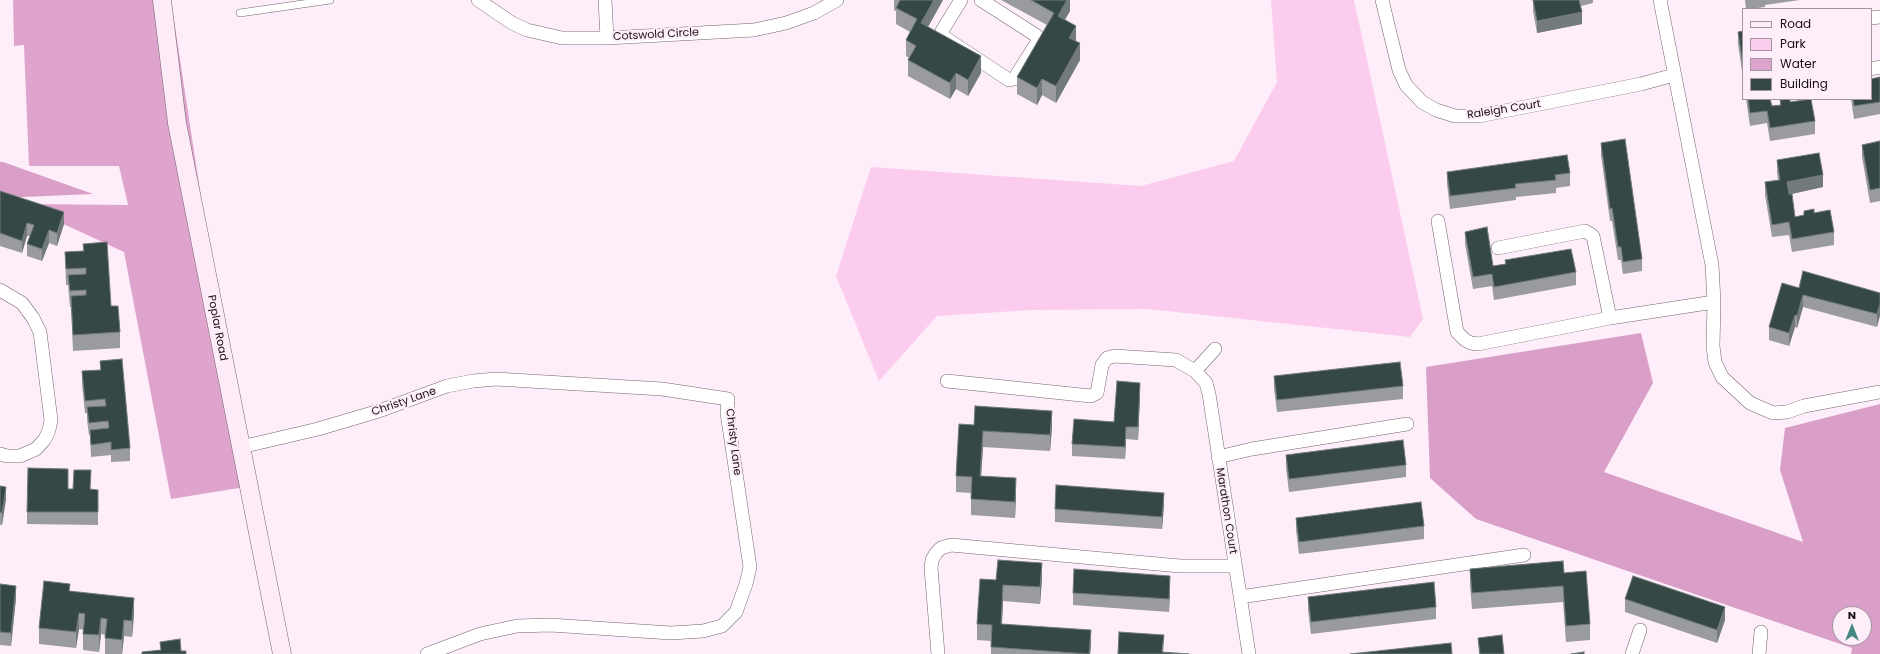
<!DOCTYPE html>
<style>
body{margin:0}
#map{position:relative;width:1880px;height:654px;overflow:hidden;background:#feeef9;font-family:Poppins,sans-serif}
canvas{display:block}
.legend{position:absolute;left:1742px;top:8px;width:130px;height:92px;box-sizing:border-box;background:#feeef9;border:1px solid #a2969e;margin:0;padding:5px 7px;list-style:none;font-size:12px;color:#171115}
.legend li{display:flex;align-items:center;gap:8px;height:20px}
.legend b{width:20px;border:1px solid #a2969e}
.north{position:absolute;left:1832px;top:606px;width:40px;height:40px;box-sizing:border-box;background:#feeef9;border:1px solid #a2969e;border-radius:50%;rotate:0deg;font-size:11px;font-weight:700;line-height:16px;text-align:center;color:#171115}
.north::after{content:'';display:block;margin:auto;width:14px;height:18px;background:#438982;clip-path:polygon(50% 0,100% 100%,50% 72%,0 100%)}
</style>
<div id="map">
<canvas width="1880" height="654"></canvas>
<ul class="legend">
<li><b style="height:5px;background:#feebf8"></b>Road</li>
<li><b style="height:11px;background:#fbcced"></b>Park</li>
<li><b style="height:11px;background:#dfa4cd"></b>Water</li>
<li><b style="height:11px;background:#364846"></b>Building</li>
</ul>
<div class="north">N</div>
</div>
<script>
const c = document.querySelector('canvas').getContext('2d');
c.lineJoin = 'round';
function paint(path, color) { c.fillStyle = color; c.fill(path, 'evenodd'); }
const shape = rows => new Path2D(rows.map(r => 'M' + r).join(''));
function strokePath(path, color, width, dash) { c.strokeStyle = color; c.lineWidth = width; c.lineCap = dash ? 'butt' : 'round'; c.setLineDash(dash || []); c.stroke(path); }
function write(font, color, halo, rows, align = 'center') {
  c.font = font + ' Poppins,sans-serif'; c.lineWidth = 4; c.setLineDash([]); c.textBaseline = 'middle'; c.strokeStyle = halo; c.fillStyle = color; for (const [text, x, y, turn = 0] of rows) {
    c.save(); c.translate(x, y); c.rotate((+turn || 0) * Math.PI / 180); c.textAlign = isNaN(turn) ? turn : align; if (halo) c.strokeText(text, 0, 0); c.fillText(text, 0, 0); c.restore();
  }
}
paint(shape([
 [1271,0,1354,0,1423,319,1410,337,1148,309,1032,310,937,316,879,381,836,276,871,167,1141,186,1234,161,1277,82]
]), '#fbcced');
paint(shape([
 [0,162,3,162,93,194,0,198],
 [1641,333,1653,383,1604,472,1803,542,1780,470,1785,428,1880,404,1880,654,1851,654,1852,648,1476,519,1430,478,1426,367],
 [1840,614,1864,614,1864,638,1840,638]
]), '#d99fc8');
paint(shape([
 [13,0,171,0,245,487,171,499,124,252,20,204,128,205,119,166,29,166,24,45,14,46]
]), '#dfa4cd');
const lane = shape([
 [240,13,330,0]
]);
const street = shape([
 [478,0,512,23,527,30,562,38,607,38,754,30,786,23,814,13,837,0],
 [605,0,607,38],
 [961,0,942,31,944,37,1009,80,1014,79,1038,41,1037,36,981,0],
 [1382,0,1399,70,1406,85,1422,102,1436,110,1455,116,1479,116,1641,84,1674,75],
 [1660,0,1712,265,1714,302,1713,346,1715,362,1722,377,1750,403,1773,413,1787,412,1804,406,1880,392],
 [1871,18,1880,17],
 [1871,69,1880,67],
 [1438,221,1457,332,1465,340,1471,343,1478,344,1610,318,1714,302],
 [1498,248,1585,231,1593,236,1610,318],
 [0,290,22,303,33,318,40,332,51,420,49,430,45,439,36,449,20,456,7,456,0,454],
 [1195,371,1215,349],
 [947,381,1091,396,1097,393,1102,365,1107,358,1115,356,1176,360,1195,371,1206,383,1209,394,1249,654],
 [241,447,318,429,379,411,447,386,473,381,496,379,662,389,728,399,727,413,750,567,746,584,736,612,722,626,703,631,671,633,550,625,517,626,480,634,427,654],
 [1218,457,1252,449,1407,424],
 [1240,597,1524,555],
 [938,654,931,568,932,560,936,553,941,548,951,545,1180,566,1235,566],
 [1632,654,1640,630],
 [1759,654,1761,632]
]);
const secondary = shape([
 [162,0,177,123,282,654]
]);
strokePath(lane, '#73656e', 8);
strokePath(street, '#73656e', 14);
strokePath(secondary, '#73656e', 19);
strokePath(lane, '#fff', 7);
strokePath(street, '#fff', 13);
strokePath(secondary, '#feebf8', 18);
paint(shape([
 [894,0,943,0,928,27,981,73,968,96,956,89,950,99,908,76,908,60,909,58,906,56,906,40,910,32,896,24,896,11,894,10],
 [1001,0,1070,0,1070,11,1065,19,1076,41,1080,60,1056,103,1042,95,1037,105,1017,94,1017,77,1047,25],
 [1533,0,1593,0,1593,3,1581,6,1582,24,1537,33,1533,11],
 [1745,0,1800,0,1765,5,1765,7,1750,9,1746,9],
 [1743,31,1743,78,1738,44,1738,32],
 [1880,77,1880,114,1854,119,1851,99,1871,99],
 [1746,99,1770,99,1772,106,1780,105,1780,100,1790,102,1815,121,1815,134,1770,141,1767,123,1750,126],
 [1880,141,1880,201,1870,203,1862,157,1862,145],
 [1601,143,1642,259,1642,271,1623,274,1621,260,1618,260,1612,221,1610,221,1601,155],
 [1777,160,1823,187,1791,194,1795,217,1804,215,1804,211,1814,213,1834,232,1834,245,1792,252,1789,235,1772,237,1765,195,1765,182,1778,180,1777,172],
 [1447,172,1570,173,1570,186,1556,188,1556,193,1516,197,1516,200,1450,209,1447,184],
 [0,191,64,224,57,246,49,243,42,261,27,256,27,244,30,236,27,236,22,253,0,246],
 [1465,232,1493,266,1505,264,1505,260,1576,272,1576,285,1494,300,1492,286,1473,289,1465,244],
 [83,244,111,306,120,332,120,348,73,351,71,307,70,307,68,285,66,285,65,252,83,251],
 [1799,288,1880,293,1877,327,1803,307,1797,328,1795,327,1789,346,1769,340,1769,327],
 [100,361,130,448,130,461,111,462,111,455,91,457,90,435,89,435,87,420,87,413,85,413,82,384,82,371,100,370],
 [1274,376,1403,386,1403,399,1277,412,1274,388],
 [1140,395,1138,440,1126,439,1125,459,1072,456,1072,444,1114,422],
 [974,425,1052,427,1050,451,983,447,981,476,1016,494,1015,518,971,515,971,493,956,492,956,476],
 [1286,455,1406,465,1406,477,1289,492,1286,468],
 [0,486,6,499,2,525,0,525],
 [68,489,90,489,98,502,98,525,27,524,27,512],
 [1164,505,1162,529,1055,522,1055,509],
 [1296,518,1424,526,1424,539,1299,554,1296,530],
 [1470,569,1564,573,1590,624,1590,640,1566,642,1563,602,1472,609,1470,585],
 [1042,579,1040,604,1003,601,1002,624,1091,646,1090,654,991,654,991,641,977,640,977,624,996,580],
 [0,584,16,598,11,646,0,645],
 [1170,588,1169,612,1073,605,1073,593],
 [70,591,134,614,132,637,124,636,122,654,105,654,105,635,101,634,99,652,83,650,83,630,79,629,76,648,39,644,39,628],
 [1308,597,1436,607,1436,619,1311,634,1308,610],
 [1625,599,1725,620,1717,643,1625,612],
 [1478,638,1504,654,1479,654]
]), '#9a9ba0');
paint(shape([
 [934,0,943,0,921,39,921,23],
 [1067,0,1070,0,1070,11,1058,32,1058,16],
 [1582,12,1582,24,1537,33,1537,21],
 [1076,26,1076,42,1069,38],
 [1080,43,1080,60,1056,103,1056,86],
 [981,56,981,73,968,96,968,80],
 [956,73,956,89,950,99,950,83],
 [1042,79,1042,95,1037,105,1037,88],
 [1823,175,1823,187,1787,195,1787,182],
 [64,212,64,224,57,246,57,233],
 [27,223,27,236,22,253,22,241],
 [49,230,49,243,42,261,42,249],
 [1803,295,1803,307,1797,328,1797,316],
 [1880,304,1880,316,1877,327,1877,314],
 [1795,315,1795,327,1789,346,1789,333],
 [1140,383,1140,395,1138,440,1138,427],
 [1052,411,1052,427,1050,451,1050,435],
 [1126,427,1126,439,1125,459,1125,447],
 [983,431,983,447,980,492,980,476],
 [1016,478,1016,494,1015,518,1015,502],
 [6,487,6,499,2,525,2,513],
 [1164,493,1164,505,1162,529,1162,517],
 [1042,563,1042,579,1040,604,1040,587],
 [1170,576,1170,588,1169,612,1169,599],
 [1003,585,1003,601,1001,640,1001,624],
 [16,586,16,598,11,646,11,633],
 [134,598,134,614,132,637,132,621],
 [1725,607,1725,620,1717,643,1717,630],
 [79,613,79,629,76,648,76,632],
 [101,618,101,634,99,652,99,635],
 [124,620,124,636,122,654,122,640],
 [1091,630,1091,646,1090,654,1089,654],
 [1164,635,1163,654,1162,654]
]), '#727a7c');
const building = shape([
 [900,0,934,0,921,23,981,56,968,80,956,73,950,83,908,60,916,46,906,40,917,19,896,8,900,0],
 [1031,0,1067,0,1058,16,1076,26,1069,38,1080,43,1056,86,1042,79,1037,88,1017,77,1054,13,1031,0],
 [1533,0,1579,0,1582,12,1537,21,1533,0],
 [1743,31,1743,65,1738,32,1743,31],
 [1880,77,1880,102,1854,106,1853,99,1871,99,1871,79,1880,77],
 [1748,99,1770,99,1772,106,1781,105,1780,100,1790,99,1790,102,1811,99,1815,121,1770,128,1767,111,1750,113,1748,99],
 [1625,139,1642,259,1623,262,1621,247,1618,247,1612,208,1610,209,1601,143,1625,139],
 [1880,141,1880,188,1870,190,1862,145,1880,141],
 [1819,153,1823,175,1787,182,1789,194,1792,194,1795,217,1804,215,1804,211,1814,209,1814,213,1830,210,1834,232,1792,239,1789,222,1772,225,1765,182,1780,180,1777,160,1819,153],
 [1567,155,1570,173,1555,175,1556,180,1515,184,1516,188,1450,196,1447,172,1567,155],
 [0,191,64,212,57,233,49,230,42,249,27,244,34,225,27,223,22,241,0,233,0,191],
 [1487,227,1493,266,1506,264,1505,260,1571,249,1576,272,1494,287,1492,274,1473,277,1465,232,1487,227],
 [107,242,111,306,118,306,120,332,73,335,71,296,86,295,86,290,70,291,68,275,86,274,86,268,66,269,65,252,84,251,83,244,107,242],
 [1803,271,1880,293,1880,304,1877,314,1803,295,1797,316,1795,315,1789,333,1769,327,1782,283,1799,288,1803,271],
 [122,359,130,448,111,450,111,442,91,445,90,430,109,428,108,421,89,423,87,407,106,406,105,399,85,401,82,371,101,370,100,361,122,359],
 [1400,362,1403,386,1277,400,1274,376,1400,362],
 [1117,381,1140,383,1138,427,1126,427,1125,447,1072,444,1074,419,1114,422,1117,381],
 [975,406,1052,411,1050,435,983,431,980,476,1016,478,1015,502,971,499,972,477,956,476,959,424,974,425,975,406],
 [1403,440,1406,465,1289,479,1286,455,1403,440],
 [28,468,68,469,68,489,73,489,74,470,91,470,90,489,98,490,98,512,27,512,28,468],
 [1056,485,1164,493,1162,517,1055,509,1056,485],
 [0,486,6,487,2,513,0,512,0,486],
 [1421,502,1424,526,1299,542,1296,518,1421,502],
 [998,560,1042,563,1040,587,1003,585,1001,624,1091,630,1089,654,991,647,992,625,977,624,980,579,996,580,998,560],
 [1563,561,1564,573,1586,571,1590,624,1566,626,1563,586,1472,593,1470,569,1563,561],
 [1074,569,1170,576,1169,599,1073,593,1074,569],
 [1633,576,1725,607,1717,630,1625,599,1633,576],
 [44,581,70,584,69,591,134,598,132,621,124,620,122,640,105,638,107,619,101,618,99,635,83,634,85,614,79,613,76,632,39,628,44,581],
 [1434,582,1436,607,1311,622,1308,597,1434,582],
 [0,584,16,586,11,633,0,632,0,584],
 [1119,632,1164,635,1162,652,1189,654,1118,654,1119,632],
 [1502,635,1504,654,1480,654,1478,638,1502,635],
 [180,639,181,651,186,651,186,654,142,654,142,652,161,650,160,642,180,639],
 [1451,643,1452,654,1350,654,1451,643],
 [1584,652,1584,654,1571,654,1584,652]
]);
paint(building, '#364846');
strokePath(building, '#727a7c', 1);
write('11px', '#171115', '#feeef9', [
 ["Cotswold Circle",656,35,-3],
 ["Raleigh Court",1504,110,-9],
 ["Poplar Road",217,328,79],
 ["Christy Lane",404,402,-19],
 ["Christy Lane",733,442,83],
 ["Marathon Court",1226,511,81]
]);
</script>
